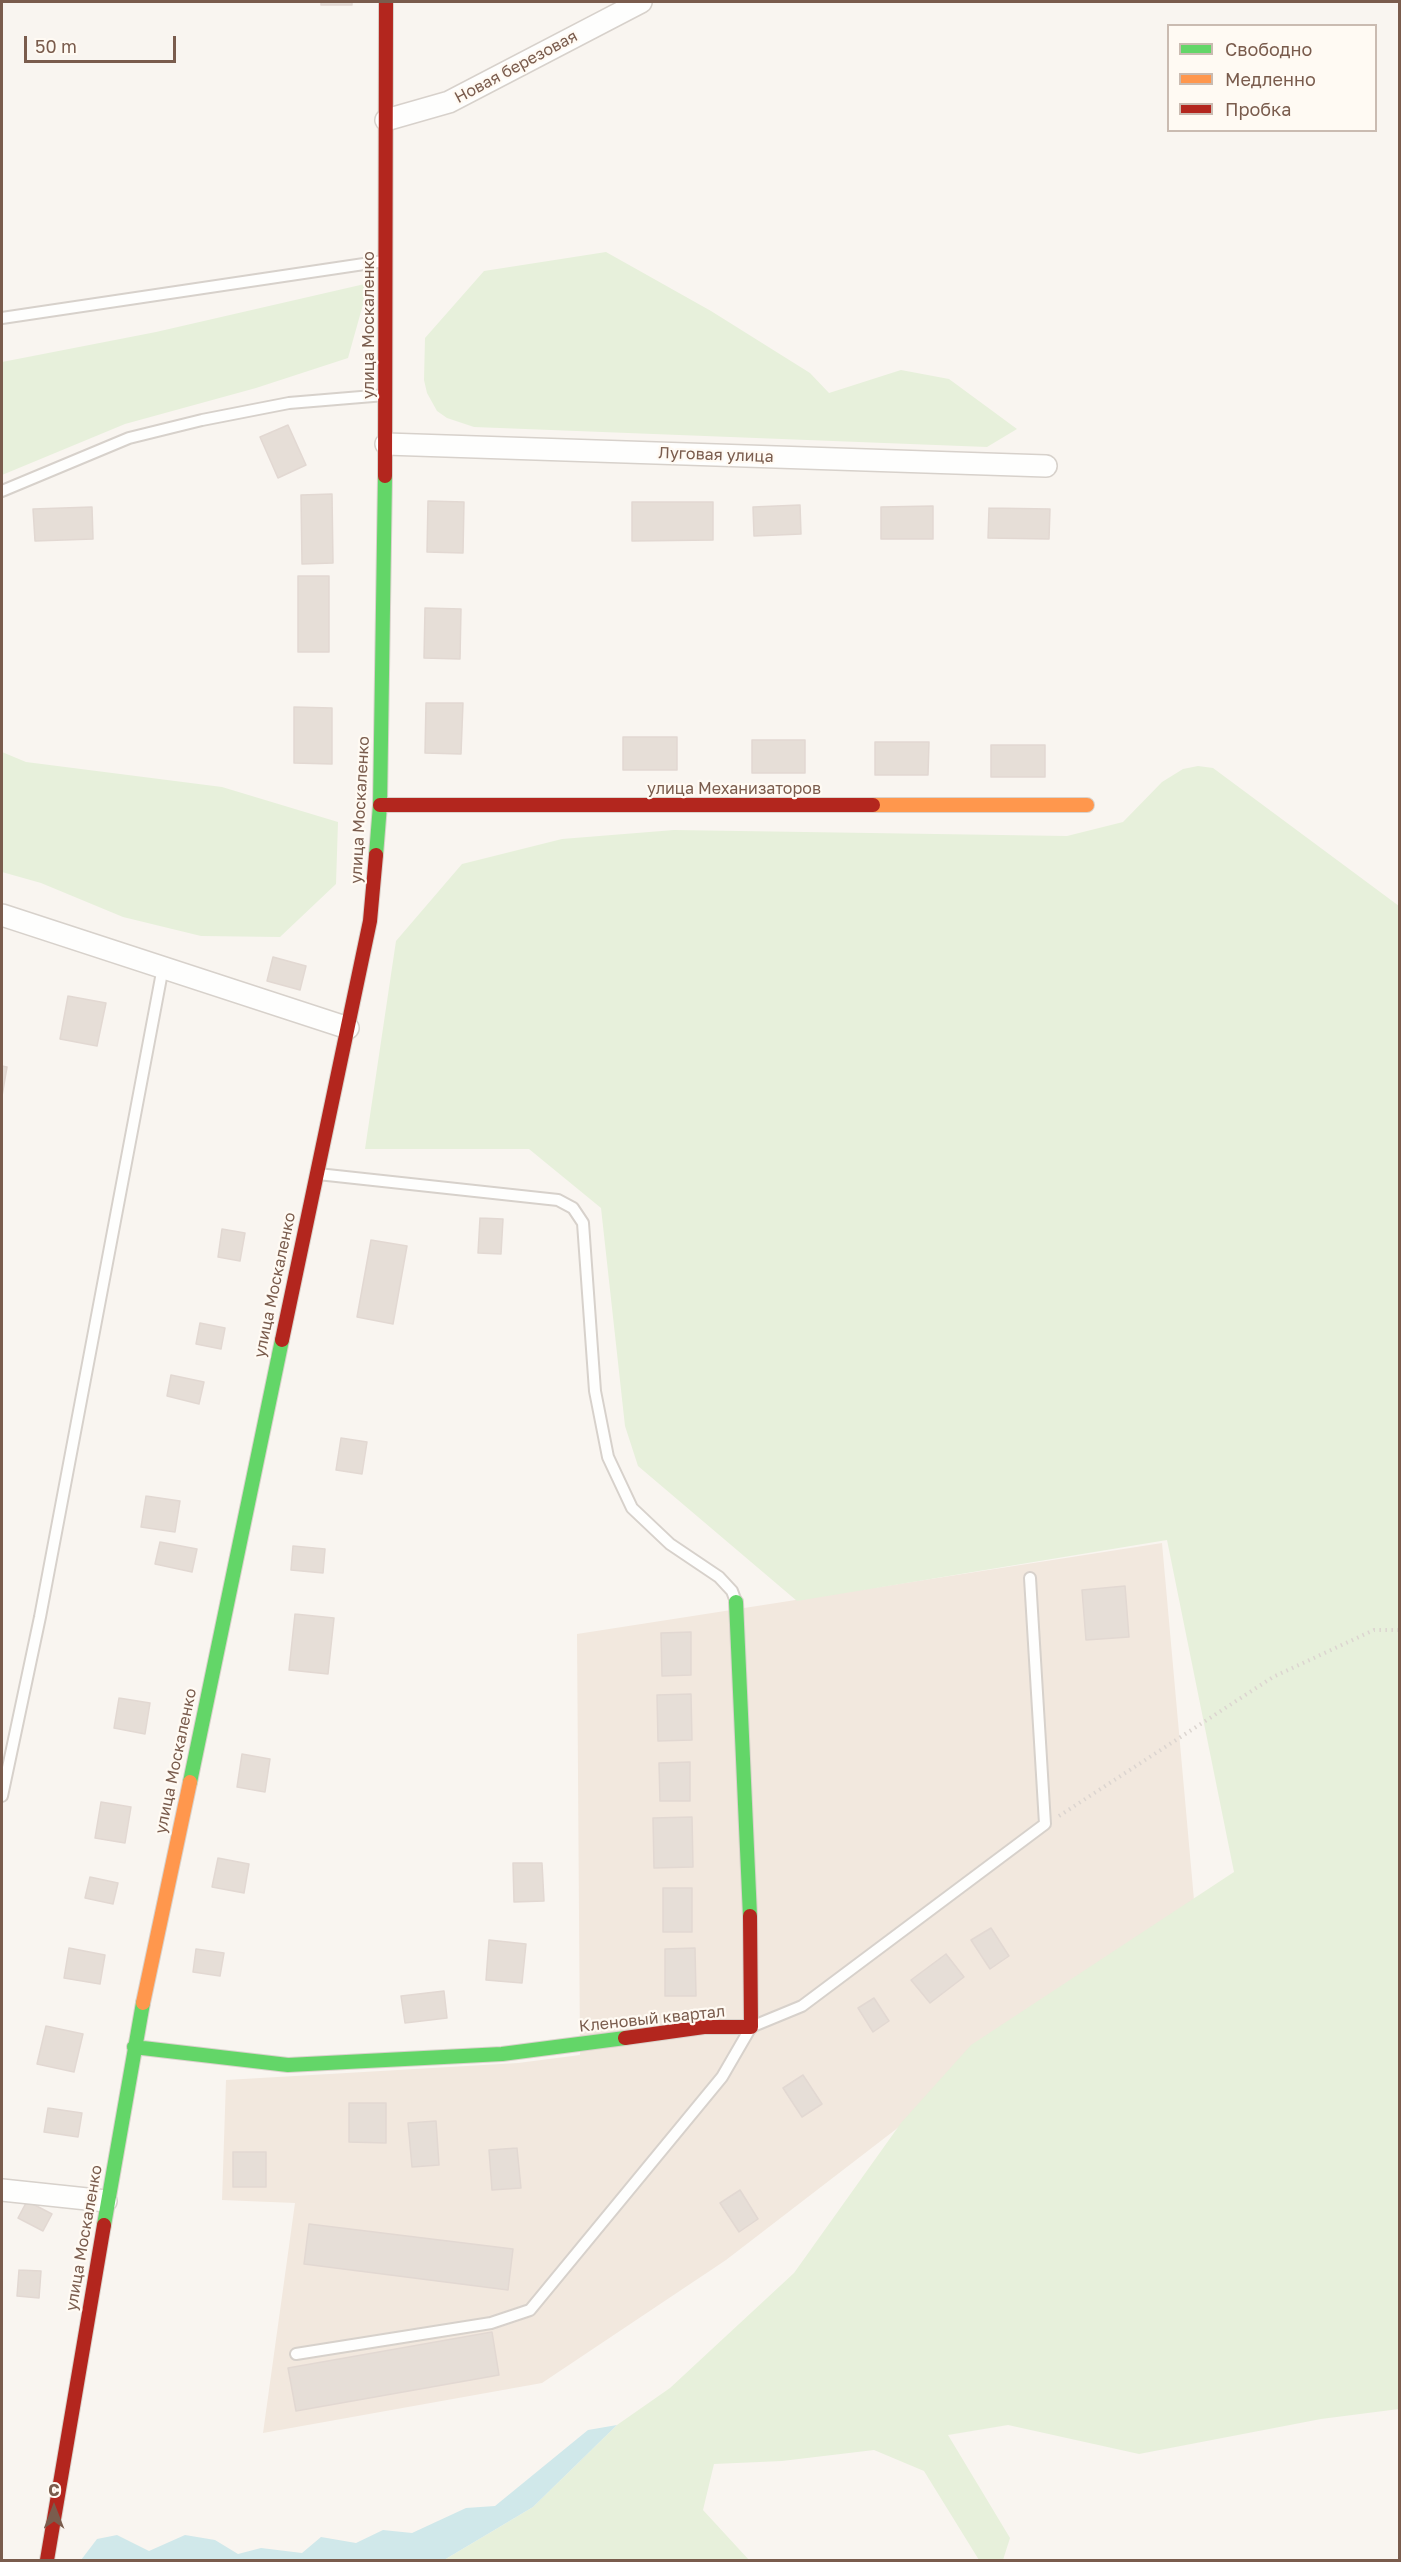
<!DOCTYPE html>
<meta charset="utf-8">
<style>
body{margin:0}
#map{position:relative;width:1401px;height:2562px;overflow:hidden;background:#f9f5f0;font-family:"Golos Text",sans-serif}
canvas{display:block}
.frame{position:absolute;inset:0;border:3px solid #7a5c4d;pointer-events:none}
.legend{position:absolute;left:1167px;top:24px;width:210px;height:108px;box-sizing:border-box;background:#fffaf3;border:2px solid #cabbb1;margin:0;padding:8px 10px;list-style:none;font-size:18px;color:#7a5c4d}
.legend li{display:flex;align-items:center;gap:12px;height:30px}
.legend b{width:30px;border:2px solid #cabbb1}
.north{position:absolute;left:24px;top:2478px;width:60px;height:60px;-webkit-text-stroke:4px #fffaf3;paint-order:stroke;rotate:0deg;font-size:16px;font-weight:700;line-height:24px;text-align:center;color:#7a5c4d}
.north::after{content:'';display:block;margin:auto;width:21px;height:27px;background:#7a5c4d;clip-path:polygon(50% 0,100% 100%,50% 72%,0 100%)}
.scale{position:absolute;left:24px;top:36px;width:152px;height:27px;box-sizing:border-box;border:3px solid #7a5c4d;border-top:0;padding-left:8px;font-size:18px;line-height:21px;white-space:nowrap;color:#7a5c4d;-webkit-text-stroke:4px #fffaf3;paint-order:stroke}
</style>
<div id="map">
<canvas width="1401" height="2562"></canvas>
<div class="frame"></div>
<ul class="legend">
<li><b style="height:8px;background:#63d668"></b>Свободно</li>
<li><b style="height:8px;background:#ff974d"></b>Медленно</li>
<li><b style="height:8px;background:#b3261e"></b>Пробка</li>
</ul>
<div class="north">С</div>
<div class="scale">50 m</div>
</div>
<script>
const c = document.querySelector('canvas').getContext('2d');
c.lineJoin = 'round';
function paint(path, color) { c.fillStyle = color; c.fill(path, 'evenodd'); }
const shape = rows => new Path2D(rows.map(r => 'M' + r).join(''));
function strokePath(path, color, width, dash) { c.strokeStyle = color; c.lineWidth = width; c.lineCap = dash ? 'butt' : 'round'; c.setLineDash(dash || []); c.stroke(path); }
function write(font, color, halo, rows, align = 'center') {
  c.font = font + ' "Golos Text",sans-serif'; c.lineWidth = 4.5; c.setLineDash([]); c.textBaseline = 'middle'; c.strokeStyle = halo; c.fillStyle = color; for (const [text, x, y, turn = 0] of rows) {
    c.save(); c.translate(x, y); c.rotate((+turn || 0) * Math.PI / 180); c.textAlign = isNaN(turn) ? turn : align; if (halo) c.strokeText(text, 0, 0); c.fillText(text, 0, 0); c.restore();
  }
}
paint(shape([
 [1162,1543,1194,1900,726,2260,542,2383,263,2433,295,2203,222,2200,226,2080,518,2063,580,2055,577,1634]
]), '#f2e8de');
paint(shape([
 [606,252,711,311,810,373,829,393,901,370,949,379,1017,429,987,447,474,427,447,418,437,411,427,393,424,380,425,338,484,271],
 [369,283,348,358,256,388,125,424,2,475,2,362,156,332],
 [2,752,26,762,222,787,338,822,336,884,280,937,201,936,123,917,41,883,2,872],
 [1198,766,1213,768,1399,906,1399,2409,1321,2419,1139,2454,1008,2425,948,2435,1010,2538,1003,2560,979,2560,924,2471,874,2450,782,2461,714,2464,703,2510,749,2560,444,2560,533,2507,617,2425,670,2388,794,2273,901,2123,971,2045,1234,1872,1167,1540,797,1601,638,1466,625,1426,601,1208,529,1149,365,1149,396,941,462,864,562,839,674,830,1067,836,1123,822,1162,782,1183,769]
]), '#e7f0db');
paint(shape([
 [617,2425,533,2507,444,2560,81,2560,97,2539,117,2535,149,2551,185,2535,215,2540,238,2554,261,2548,302,2553,321,2537,356,2543,383,2530,412,2533,466,2508,495,2506,588,2430]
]), '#d0e8ea');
const building = shape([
 [321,2,352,2,352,5,321,5,321,2],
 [288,425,306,465,278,478,260,437,288,425],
 [332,494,333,563,302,564,301,495,332,494],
 [428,501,464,502,463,553,427,552,428,501],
 [632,502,713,502,713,540,632,541,632,502],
 [800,505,801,534,754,536,753,507,800,505],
 [933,506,933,539,881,539,881,507,933,506],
 [92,507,93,539,35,541,33,509,92,507],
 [989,508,1050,509,1049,539,988,538,989,508],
 [298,576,329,576,329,652,298,652,298,576],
 [425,608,461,609,460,659,424,658,425,608],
 [426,703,463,703,461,754,425,753,426,703],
 [294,707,332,708,332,764,294,763,294,707],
 [623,737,677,737,677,770,623,770,623,737],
 [752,740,805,740,805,773,752,773,752,740],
 [875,742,929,742,928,775,875,775,875,742],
 [991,745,1045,745,1045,777,991,777,991,745],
 [273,957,306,966,300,990,267,981,273,957],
 [68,996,106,1003,97,1046,60,1039,68,996],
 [2,1066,7,1067,2,1096,2,1066],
 [480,1218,503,1219,501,1254,478,1253,480,1218],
 [222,1229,245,1233,240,1261,218,1257,222,1229],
 [371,1240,407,1246,393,1324,357,1317,371,1240],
 [200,1323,225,1328,221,1349,196,1344,200,1323],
 [171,1375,204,1382,199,1404,167,1396,171,1375],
 [341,1438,367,1442,362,1474,336,1470,341,1438],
 [146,1496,180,1501,175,1532,141,1527,146,1496],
 [160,1542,197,1549,192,1572,155,1564,160,1542],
 [293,1546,325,1549,323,1573,291,1570,293,1546],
 [1125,1586,1129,1637,1086,1640,1082,1590,1125,1586],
 [295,1614,334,1618,328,1674,289,1670,295,1614],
 [691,1632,691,1675,662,1676,661,1633,691,1632],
 [691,1694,692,1740,658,1741,657,1695,691,1694],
 [119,1698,150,1703,145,1734,114,1728,119,1698],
 [242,1754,270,1759,265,1792,237,1787,242,1754],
 [690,1762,690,1801,660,1801,659,1763,690,1762],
 [101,1802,131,1807,125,1843,95,1838,101,1802],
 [692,1817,693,1867,654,1868,653,1818,692,1817],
 [218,1858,249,1864,244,1893,212,1887,218,1858],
 [513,1863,542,1863,544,1901,514,1902,513,1863],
 [90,1877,118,1883,113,1904,85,1898,90,1877],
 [663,1888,692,1888,692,1932,663,1932,663,1888],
 [991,1928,1009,1956,990,1969,971,1940,991,1928],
 [489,1940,526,1944,522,1983,486,1980,489,1940],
 [69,1948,105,1955,100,1984,64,1978,69,1948],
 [695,1948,696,1996,665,1996,665,1949,695,1948],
 [196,1949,224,1953,220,1976,193,1972,196,1949],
 [946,1954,964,1977,930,2003,911,1980,946,1954],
 [444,1991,447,2018,405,2023,401,1996,444,1991],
 [874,1998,889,2021,873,2032,858,2008,874,1998],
 [46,2026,83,2034,74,2072,37,2064,46,2026],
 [803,2075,822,2104,802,2117,783,2088,803,2075],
 [349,2103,386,2103,386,2143,349,2142,349,2103],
 [48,2108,82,2113,78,2137,44,2132,48,2108],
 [436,2121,439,2165,412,2167,408,2123,436,2121],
 [517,2148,521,2188,492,2190,489,2150,517,2148],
 [233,2152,266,2152,266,2187,233,2187,233,2152],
 [740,2190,758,2219,739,2232,720,2203,740,2190],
 [27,2201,52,2214,43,2231,18,2218,27,2201],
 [309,2224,513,2249,508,2290,304,2264,309,2224],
 [19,2270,41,2271,39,2298,17,2296,19,2270],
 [492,2332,499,2375,296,2411,288,2368,492,2332]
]);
paint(building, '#e6ded7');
strokePath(building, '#e2d8d2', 1.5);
const lane = shape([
 [2,318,384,261],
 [2,491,129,438,202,420,289,403,385,395],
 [318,1174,558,1200,573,1208,583,1223,595,1391,608,1457,632,1508,670,1544,719,1577,732,1591,735,1599],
 [2,1796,40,1617,163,967],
 [296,2354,491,2323,530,2310,722,2077,751,2027,802,2006,1045,1824,1030,1578]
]);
const street = shape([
 [386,120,449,102,641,2],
 [386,444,1046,466],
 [2,915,348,1028],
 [2,2190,106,2201]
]);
const fast = shape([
 [376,855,380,805,385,476],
 [736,1602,750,1916],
 [190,1782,282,1340],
 [134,2047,288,2065,502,2054,625,2038],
 [104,2225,143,2003]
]);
const slow = shape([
 [873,805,1087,805],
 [143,2003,190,1782]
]);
const jam = shape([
 [385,476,386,2],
 [380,805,873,805],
 [282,1340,370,921,376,855],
 [625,2038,704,2027,751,2027,750,1916],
 [47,2560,104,2225]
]);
strokePath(lane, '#d7d1cb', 14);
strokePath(street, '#d7d1cb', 24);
strokePath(fast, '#d9d2cb', 16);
strokePath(slow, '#d9d2cb', 16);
strokePath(jam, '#d9d2cb', 16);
strokePath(shape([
 [1059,1816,1273,1677,1374,1630,1400,1630]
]), '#dcd5d0', 4, [1.5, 4.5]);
strokePath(lane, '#fefefd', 10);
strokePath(street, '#fefefd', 21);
strokePath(fast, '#63d668', 14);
strokePath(slow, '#ff974d', 14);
strokePath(jam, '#b3261e', 14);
write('16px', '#7a5c4d', '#fffaf3', [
 ["Новая березовая",516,67,-28],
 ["улица Москаленко",369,325,-90],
 ["Луговая улица",716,455,2],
 ["улица Механизаторов",734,789],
 ["улица Москаленко",360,810,-87],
 ["улица Москаленко",275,1285,-78],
 ["улица Москаленко",176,1761,-78],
 ["Кленовый квартал",652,2019,-6],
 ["улица Москаленко",84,2238,-80]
]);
</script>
